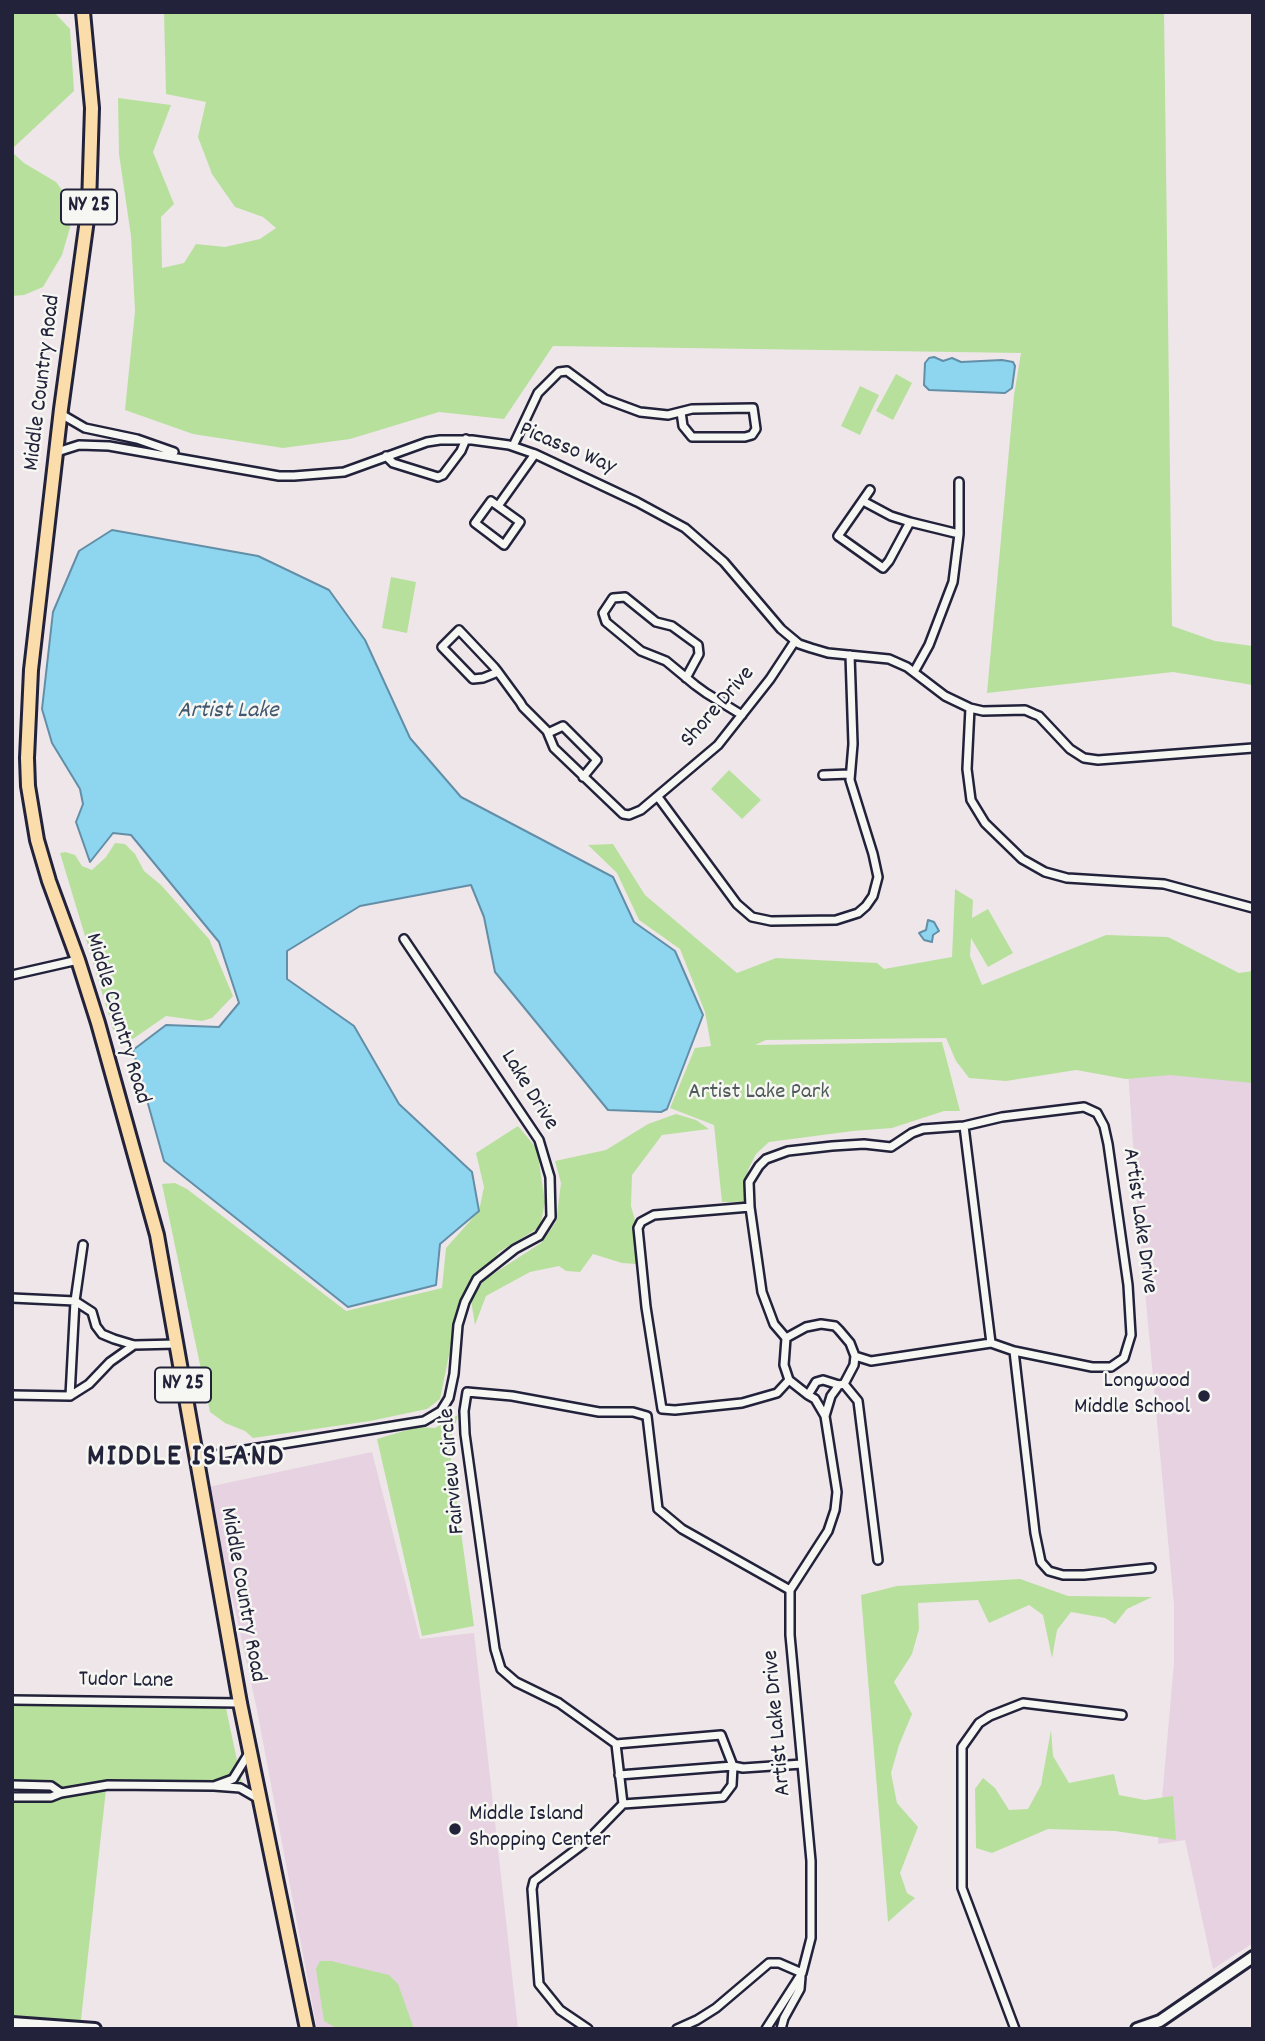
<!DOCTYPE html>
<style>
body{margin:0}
#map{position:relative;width:1265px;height:2041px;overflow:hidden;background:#efe6ea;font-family:Dekko,sans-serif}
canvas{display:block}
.frame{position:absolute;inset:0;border:14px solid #22223b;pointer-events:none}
</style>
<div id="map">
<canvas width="1265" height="2041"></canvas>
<div class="frame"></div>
</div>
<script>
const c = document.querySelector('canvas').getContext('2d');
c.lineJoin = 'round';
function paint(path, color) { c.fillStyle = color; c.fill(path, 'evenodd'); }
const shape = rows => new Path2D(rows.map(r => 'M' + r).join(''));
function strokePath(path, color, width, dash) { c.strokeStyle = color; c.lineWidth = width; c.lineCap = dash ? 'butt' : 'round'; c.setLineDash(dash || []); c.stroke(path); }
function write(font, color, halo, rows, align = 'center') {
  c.font = font + ' Dekko,sans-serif'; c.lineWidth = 5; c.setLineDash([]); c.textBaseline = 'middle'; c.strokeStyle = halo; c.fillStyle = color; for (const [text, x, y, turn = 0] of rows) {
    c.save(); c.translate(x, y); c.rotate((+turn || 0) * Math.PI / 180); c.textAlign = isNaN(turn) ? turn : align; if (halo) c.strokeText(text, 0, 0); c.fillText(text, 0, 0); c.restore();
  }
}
paint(shape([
 [1126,1040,1253,1067,1253,1943,1213,1969,1185,1840,1158,1844,1174,1663,1174,1605,1137,1204],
 [372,1452,420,1639,474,1633,518,2029,317,2029,257,1710,208,1487]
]), '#e6d2e0');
paint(shape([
 [12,12,54,12,70,29,74,91,12,149],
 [164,12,1164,12,1172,626,1215,641,1253,646,1253,685,1173,672,987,693,1014,395,1021,353,553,346,504,419,439,412,350,439,283,448,193,434,125,410,135,311,131,236,119,154,118,98,171,105,153,152,174,204,161,217,162,268,184,263,196,244,225,247,260,239,276,228,263,217,235,207,212,174,198,137,206,102,166,94],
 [12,152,24,163,56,182,71,202,71,224,62,255,43,287,24,295,12,296],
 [896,374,912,383,893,420,876,411],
 [860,386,879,395,860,435,841,426],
 [391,577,416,582,407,633,382,628],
 [729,770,761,800,742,819,711,789],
 [115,843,125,844,135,854,144,871,161,885,209,939,233,996,212,1018,202,1021,166,1016,127,1043,113,1029,60,853,65,852,75,855,82,866,92,870,106,857],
 [613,844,645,895,737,973,776,958,877,963,884,969,952,957,955,889,973,900,972,918,988,909,1013,953,988,967,971,938,970,956,982,985,1106,935,1168,937,1239,973,1253,971,1253,1083,1170,1075,1126,1079,1076,1070,1006,1081,969,1078,956,1061,946,1038,766,1040,755,1045,942,1042,960,1111,944,1111,892,1128,853,1131,769,1142,756,1154,748,1170,744,1202,722,1202,714,1125,670,1108,695,1048,711,1046,705,1012,680,949,639,920,617,873,588,845],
 [676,1114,696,1120,709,1129,662,1135,632,1175,631,1206,636,1224,636,1264,622,1263,593,1254,580,1272,566,1271,559,1266,530,1272,486,1296,475,1325,471,1300,484,1280,541,1243,556,1222,561,1183,555,1161,606,1150,648,1124],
 [518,1126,537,1149,545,1202,540,1227,499,1252,459,1306,440,1399,427,1409,370,1421,253,1438,245,1431,225,1423,210,1412,162,1184,175,1183,187,1189,346,1311,442,1288,446,1248,479,1211,484,1187,476,1153],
 [458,1415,449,1445,474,1626,422,1636,377,1439,417,1427,435,1428],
 [1020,1579,1068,1596,1152,1597,1127,1609,1115,1624,1105,1618,1071,1612,1057,1630,1052,1658,1043,1615,1029,1605,989,1623,978,1600,918,1603,919,1629,912,1654,894,1682,912,1714,899,1745,891,1773,897,1803,918,1827,900,1873,907,1893,915,1898,888,1922,861,1595,897,1586],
 [12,1694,224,1699,244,1793,106,1789,80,2029,12,2029],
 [1051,1730,1053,1756,1069,1783,1114,1774,1119,1795,1145,1800,1173,1796,1176,1840,1115,1831,1048,1829,992,1853,976,1848,975,1789,983,1778,995,1788,1009,1810,1028,1809,1041,1785],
 [320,1961,331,1961,389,1975,398,1984,414,2029,338,2029,324,2021,316,1969]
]), '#b7e09c');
const water = shape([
 [934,357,943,361,952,358,961,362,1002,360,1013,362,1015,366,1012,388,1005,393,929,390,924,385,925,363,929,358,934,357],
 [112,530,258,556,329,590,365,640,410,738,461,797,613,877,634,922,675,951,703,1015,667,1109,661,1112,608,1110,495,972,484,917,471,885,360,906,287,951,287,979,354,1026,399,1104,472,1172,479,1211,440,1244,436,1285,348,1307,164,1161,133,1050,166,1025,219,1027,239,1003,219,942,131,835,113,833,90,862,76,822,83,804,80,789,52,743,42,709,53,612,79,551,112,530],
 [928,920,934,922,939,931,933,935,932,942,924,940,919,933,926,930,928,920]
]);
paint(water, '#8ed6ef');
strokePath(water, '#638ea7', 2);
const minor = shape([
 [61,414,85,428,137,439,174,452],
 [513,446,538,393,559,372,567,371,605,399,640,412,668,415,692,409,753,408,756,429,752,435,745,437,692,437,683,426,681,412],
 [57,452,79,445,109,446,279,476,294,476,344,472,427,442,440,440,472,440,509,445,535,454,637,502,685,528,724,562,781,629,799,644,811,648,828,653,889,659,907,667,945,696,970,708,983,711,1025,710,1034,714,1039,716,1070,749,1084,758,1098,760,1253,748],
 [386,456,393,463,438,477,443,475,461,451,466,439],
 [870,490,838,536,883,568,889,561,910,522,959,534,953,582,929,645,914,672],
 [491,501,520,522,504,545,475,523,491,501],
 [863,501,891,516,910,522],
 [498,506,535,454],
 [959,534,959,482],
 [498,672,483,678,473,679,442,647,459,630,494,667,498,672,520,702,523,707,547,731,554,748,623,814,629,815,641,810,718,745,770,679,795,641],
 [686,678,699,654,698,645,672,626,656,622,625,597,613,598,603,613,606,622,641,651,666,661,695,685,706,693,742,715],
 [970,708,967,769,971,800,985,823,1022,859,1045,872,1067,878,1164,884,1253,908],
 [548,733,563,726,597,760,583,777],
 [823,775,850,774],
 [658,797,737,904,752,917,771,921,836,920,858,913,866,906,873,896,878,877,873,854,850,780,853,744,850,655],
 [12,975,78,960],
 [964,1126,991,1343],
 [750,1207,654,1215,641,1222,638,1228,646,1307,662,1409,675,1410,742,1403,777,1393,789,1380],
 [12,1298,75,1301,92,1312,96,1326,102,1334,114,1339,134,1345,177,1344],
 [821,1324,835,1326,839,1330,850,1343,855,1356,854,1365,844,1384,839,1385,823,1380,816,1382,808,1395,789,1380,784,1365,786,1338,806,1327,821,1324],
 [786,1338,774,1324,762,1292,750,1207,749,1182,759,1166,766,1159,788,1151,832,1146,864,1144,891,1147,912,1133,923,1129,964,1126,1002,1117,1084,1107,1097,1113,1104,1126,1108,1144,1128,1285,1131,1335,1124,1358,1111,1367,1092,1367,1014,1351,991,1343,871,1361,855,1356],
 [1014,1351,1035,1533,1041,1562,1049,1571,1063,1575,1084,1575,1151,1568],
 [844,1384,858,1401,878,1560],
 [12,1395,70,1396,89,1384,110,1362,134,1345],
 [808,1395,815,1399,825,1416,831,1396,839,1385],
 [70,1396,75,1301,83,1245],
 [196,1458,424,1421,441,1411,449,1398,454,1374,458,1325,465,1302,477,1279,515,1249,539,1236,551,1217,550,1177,539,1140,404,939],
 [12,1700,240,1703],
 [616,1744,623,1804],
 [619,1775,733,1766,743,1768,802,1764],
 [12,1785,51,1786,61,1793],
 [214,1786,233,1779,249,1753],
 [12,1797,51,1797,61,1793,108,1785,214,1786,240,1788,259,1799],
 [588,2029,560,2010,539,1984,532,1889,534,1881,586,1842,623,1804,723,1797,732,1785,733,1766,721,1735,616,1744,559,1703,516,1682,501,1669,495,1649,465,1434,464,1411,467,1392,512,1396,599,1412,633,1412,647,1416,658,1509,682,1529,790,1590],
 [677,2029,697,2020,716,2008,769,1963,779,1963,802,1973],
 [766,2029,802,1973,811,1938,811,1861,790,1635,790,1590,828,1531,835,1510,837,1492,825,1416],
 [781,2029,784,2018,800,1989,801,1977],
 [1015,2029,962,1888,962,1747,979,1723,990,1716,1023,1703,1122,1715]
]);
const secondary = shape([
 [12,2023,95,2029],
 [1137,2029,1160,2021,1253,1957]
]);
const primary = shape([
 [83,12,92,108,89,205,61,409,31,670,27,758,28,786,37,840,49,881,78,960,98,1023,157,1235,240,1703,307,2029]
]);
strokePath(minor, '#22223b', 12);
strokePath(secondary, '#22223b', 16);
strokePath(primary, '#22223b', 18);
strokePath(minor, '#f6f6f2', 7);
strokePath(secondary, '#f6f6f2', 10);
strokePath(primary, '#faddab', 12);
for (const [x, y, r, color] of [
 [1204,1396,7,"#22223b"],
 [455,1829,7,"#22223b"]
]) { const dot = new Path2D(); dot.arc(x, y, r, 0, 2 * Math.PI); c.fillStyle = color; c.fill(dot); strokePath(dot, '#f6f6f2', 2.5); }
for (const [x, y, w] of [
 [89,207,56],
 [183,1385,56]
]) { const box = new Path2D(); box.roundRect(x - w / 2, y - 17.5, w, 35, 5); c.fillStyle = '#f6f6f2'; c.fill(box); strokePath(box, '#22223b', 2); }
write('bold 21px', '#22223b', null, [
 ["NY 25",89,207],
 ["NY 25",183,1385]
]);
write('23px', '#22223b', '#f6f6f2', [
 ["Middle Country Road",44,383,-83],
 ["Picasso Way",567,450,23],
 ["Shore Drive",719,708,-49],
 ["Middle Country Road",116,1019,73],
 ["Lake Drive",528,1091,58],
 ["Artist Lake Drive",1138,1221,82],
 ["Fairview Circle",454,1471,-95],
 ["Middle Country Road",241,1595,80],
 ["Tudor Lane",126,1682,1],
 ["Artist Lake Drive",779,1723,-95]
]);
write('23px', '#4f5b58', '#f6f6f2', [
 ["Artist Lake Park",759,1094]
]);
write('23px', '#22223b', '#f6f6f2', [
 ["Longwood",1190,1383],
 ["Middle School",1190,1409],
 ["Middle Island",469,1816,"left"],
 ["Shopping Center",469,1842,"left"]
], 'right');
write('italic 24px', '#425871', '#f6f6f2', [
 ["Artist Lake",228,713]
]);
c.letterSpacing = '2px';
write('bold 30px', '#22223b', '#f6f6f2', [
 ["MIDDLE ISLAND",186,1460]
]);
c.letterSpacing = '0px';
</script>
